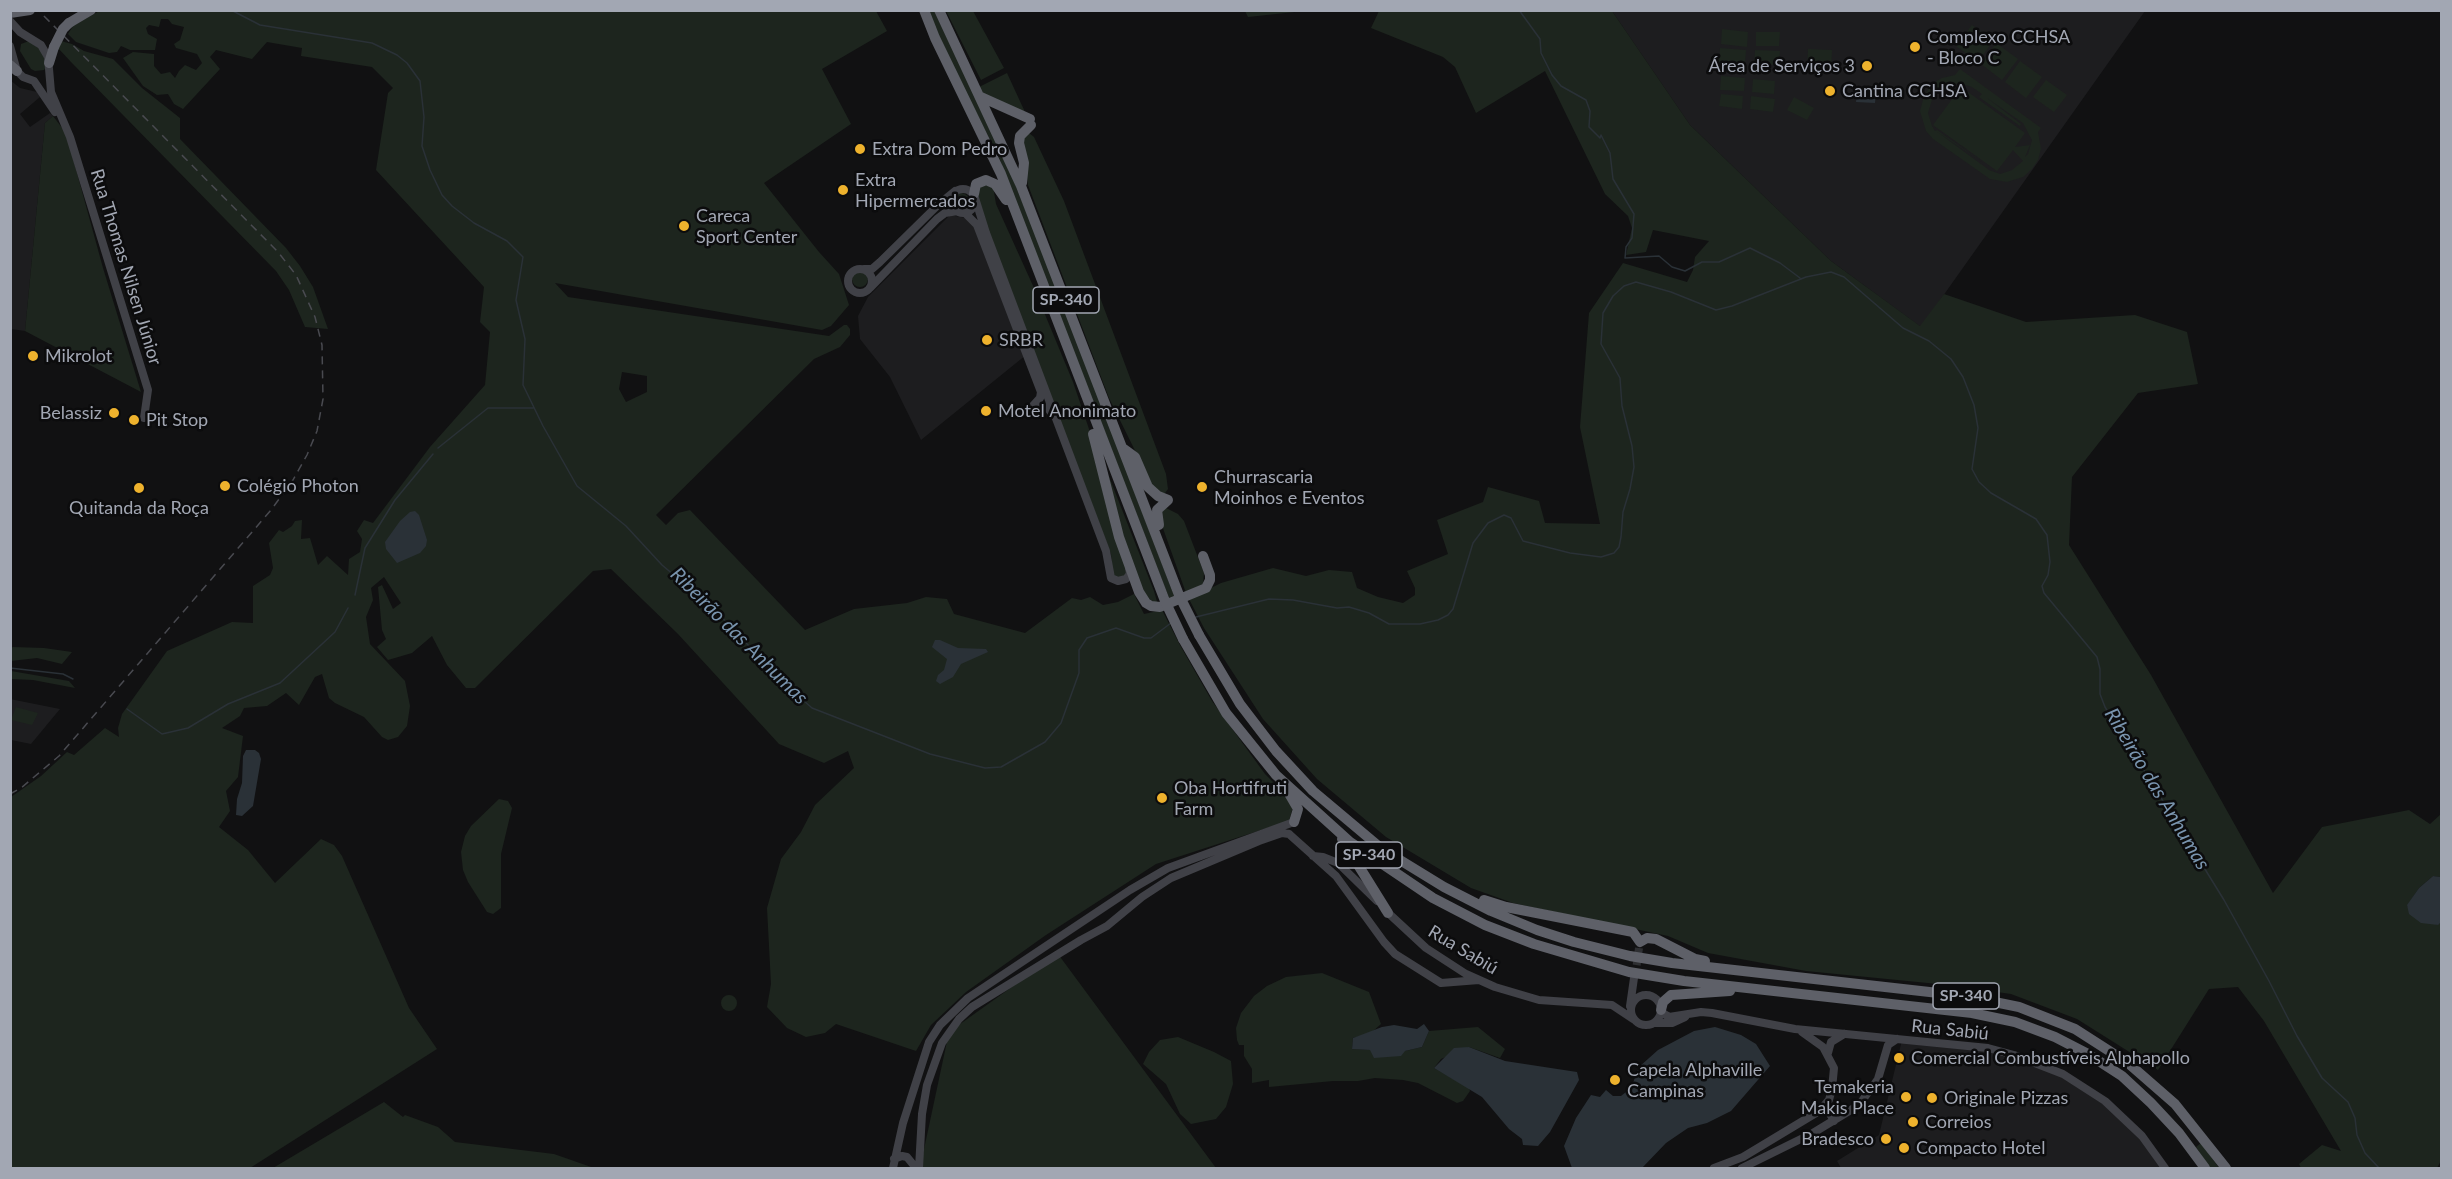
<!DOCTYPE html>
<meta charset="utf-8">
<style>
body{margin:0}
#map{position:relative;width:2452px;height:1179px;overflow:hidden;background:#111112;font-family:Lato,sans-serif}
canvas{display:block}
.frame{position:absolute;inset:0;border:12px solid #a2a7b3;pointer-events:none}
</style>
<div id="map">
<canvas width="2452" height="1179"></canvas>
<div class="frame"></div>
</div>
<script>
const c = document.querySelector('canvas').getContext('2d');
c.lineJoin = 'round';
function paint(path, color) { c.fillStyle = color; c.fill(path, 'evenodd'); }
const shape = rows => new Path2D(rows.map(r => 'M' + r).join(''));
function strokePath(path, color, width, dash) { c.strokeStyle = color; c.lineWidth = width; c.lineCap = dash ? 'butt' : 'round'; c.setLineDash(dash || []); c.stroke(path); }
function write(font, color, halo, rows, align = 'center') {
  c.font = font + ' Lato,sans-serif'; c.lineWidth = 5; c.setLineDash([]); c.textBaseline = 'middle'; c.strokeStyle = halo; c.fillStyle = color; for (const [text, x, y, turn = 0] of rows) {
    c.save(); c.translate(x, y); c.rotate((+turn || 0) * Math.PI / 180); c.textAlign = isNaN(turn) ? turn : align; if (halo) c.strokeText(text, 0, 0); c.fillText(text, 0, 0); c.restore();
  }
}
paint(shape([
 [1612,11,2145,11,1921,327,1831,261,1690,125],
 [10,80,20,88,37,92,40,97,20,114,30,127,50,113,53,116,45,123,25,331,11,329],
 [950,215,966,218,976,227,1026,355,921,440,890,377,860,339,858,316,868,297],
 [10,699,60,709,31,744,11,740],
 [1902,1040,2002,1052,2063,1074,2103,1099,2150,1147,2165,1168,1841,1168,1837,1161,1879,1135]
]), '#1d1d1f');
paint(shape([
 [101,10,876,11,887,31,822,69,851,124,764,183,819,252,839,274,849,305,831,326,822,330,555,283,568,297,829,336,844,325,847,325,850,329,850,335,840,347,814,359,656,515,666,525,678,513,690,510,805,630,854,609,907,603,926,597,947,599,954,614,1025,633,1072,598,1081,600,1090,597,1103,605,1118,602,1134,594,1144,614,1162,610,1181,647,1212,701,1265,774,1282,791,1293,807,1289,821,1156,864,1046,935,966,992,931,1025,916,1051,836,1024,825,1033,806,1037,787,1028,767,1007,771,984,767,908,781,859,801,832,815,805,854,768,848,751,824,763,779,744,678,634,611,569,593,571,475,688,466,688,447,665,432,636,412,653,388,660,377,647,386,639,382,630,378,587,382,585,393,609,401,603,384,577,371,588,373,600,366,617,370,644,405,681,410,706,407,726,398,737,388,740,382,737,364,717,335,703,329,698,322,674,315,677,299,705,286,693,267,706,244,708,240,716,222,728,243,736,238,777,226,791,230,811,219,827,248,850,275,883,321,839,334,845,342,856,409,1008,437,1049,250,1168,11,1168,11,797,41,776,67,752,74,755,105,728,119,737,118,728,122,714,167,651,232,622,253,623,253,586,270,575,273,568,269,543,279,530,283,532,292,526,295,521,302,520,301,539,310,538,318,565,327,556,348,575,349,559,360,552,362,539,357,531,364,520,373,523,430,447,485,385,490,332,480,322,484,287,376,170,388,93,393,88,372,67,301,56,302,48,267,42,252,59,216,50,210,57,220,69,183,109,174,104,168,94,157,95,143,86,123,58,133,52,154,54,154,66,161,74,170,72,175,78,179,71,185,65,196,70,202,63,197,54,176,48,174,44,180,40,184,27,172,24,168,19,161,19,159,27,149,25,146,28,148,34,157,39,155,50,130,50,121,46,117,52,109,53,76,42,68,34,73,26],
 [622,372,647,376,647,392,626,402,619,389],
 [926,11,934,11,1000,147,1051,273,1175,598,1170,600,1165,588,998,155,944,51],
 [946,11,973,11,1004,68,981,80],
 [1245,11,1304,11,1248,17],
 [1379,11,1612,11,1690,125,1831,261,1920,326,1944,294,2026,322,2135,315,2187,332,2198,384,2138,393,2072,477,2069,545,2151,675,2273,893,2322,827,2409,810,2430,824,2441,814,2441,877,2433,876,2419,888,2407,906,2437,925,2441,922,2442,1159,2437,1168,2301,1168,2299,1164,2322,1145,2341,1151,2264,1021,2238,987,2209,989,2158,1070,2077,1019,2011,994,1948,985,1806,971,1708,953,1668,936,1513,903,1471,888,1386,837,1317,779,1263,719,1204,628,1189,599,1221,583,1273,568,1306,576,1329,570,1352,572,1357,588,1378,597,1403,603,1415,595,1415,588,1407,571,1448,554,1437,520,1483,502,1488,487,1539,501,1545,523,1600,524,1580,427,1589,313,1623,263,1687,282,1693,270,1695,257,1709,241,1653,230,1646,252,1626,255,1632,228,1628,216,1605,194,1545,71,1476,113,1455,67,1443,57,1371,28],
 [1972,25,1993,41,1978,62,1956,46],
 [1722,29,1748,32,1747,47,1721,44],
 [1756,32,1780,32,1779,46,1756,46],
 [29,41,42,51,47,66,44,70,35,71,31,69,20,51,21,44],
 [61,41,72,44,84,51,113,59,142,88,180,118,180,139,286,248,300,266,313,287,328,329,305,327,289,290,276,271,71,62,58,48],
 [1996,43,2018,59,2002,80,1981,64],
 [1720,48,1746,50,1745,64,1719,62],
 [1808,49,1832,50,1831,72,1807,71],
 [1755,50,1780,51,1779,65,1754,64],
 [2020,61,2042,77,2026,98,2005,82],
 [1960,69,2041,128,2038,132,2041,149,2038,160,2032,169,2023,177,2007,182,1990,179,1933,139,1926,131,1920,111,1924,96,1933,83,1942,78,1955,75],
 [1959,83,1972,87,1982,94,1979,97,2020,126,2021,124,1987,98,2023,123,2032,140,2028,154,2025,157,2030,145,2015,147,2025,133,1961,87,1933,125,1997,171,2013,150,2023,161,2012,170,2000,174,1989,170,1936,131,1985,164,1937,130,1935,131,1932,126,1928,113,1933,96,1942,87],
 [1007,73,1025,112,985,96,979,87],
 [1721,76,1745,78,1744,91,1720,90],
 [1753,79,1775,81,1774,94,1752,92],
 [2046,80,2067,95,2054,112,2033,97],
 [1721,94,1743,96,1742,109,1719,106],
 [1751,96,1775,99,1773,112,1750,109],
 [1794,97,1814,108,1807,120,1787,110],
 [53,116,66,133,103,268,141,392,25,331,45,123],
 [1029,133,1034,137,1064,201,1166,474,1168,489,1165,493,1162,494,1155,491,1109,398,1028,185,1023,139],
 [979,184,993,186,996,204,1034,288,1073,382,1089,429,1128,572,1122,579,1113,576,1111,554,988,232,974,189],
 '952 202a9 9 0 1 1 18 0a9 9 0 1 1-18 0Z',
 '852 279a8 8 0 1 1 16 0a8 8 0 1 1-16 0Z',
 [1108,474,1154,591,1158,605,1145,596,1121,537],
 [1166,508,1178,514,1184,521,1204,573,1203,584,1186,593,1160,520,1160,513],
 [13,647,44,648,72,652,62,664,37,658,11,661,11,648],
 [11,671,69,681,75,688,33,680,11,679],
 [16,707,38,713,32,725,11,720],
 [499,799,508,801,512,808,501,854,501,908,493,914,487,912,468,882,463,870,461,852,465,836,471,826],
 [1058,954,1216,1168,920,1168,949,1032],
 [1322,973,1369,992,1381,1024,1371,1033,1353,1038,1352,1049,1405,1051,1422,1047,1429,1031,1478,1027,1505,1049,1500,1058,1469,1047,1441,1059,1434,1068,1469,1088,1470,1091,1463,1101,1457,1103,1418,1083,1403,1080,1375,1078,1358,1081,1333,1081,1269,1087,1269,1080,1252,1083,1252,1069,1244,1056,1244,1045,1239,1045,1237,1040,1236,1028,1241,1013,1254,996,1267,986,1286,977],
 '721 1003a8 8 0 1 1 16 0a8 8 0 1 1-16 0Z',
 [1178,1037,1214,1052,1231,1061,1233,1084,1226,1107,1216,1119,1191,1124,1180,1114,1166,1084,1143,1064,1149,1052,1160,1040],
 [384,1102,403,1117,405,1115,438,1127,455,1142,554,1154,594,1168,273,1168],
 [2201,1143,2219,1168,2210,1168,2196,1147]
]), '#1d251e');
paint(shape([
 [1857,91,1876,93,1875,103,1856,102],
 [415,511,419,515,427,540,426,546,420,553,397,563,386,549,385,542,400,521,410,512],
 [935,640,940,640,958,648,986,649,988,652,961,664,953,677,940,684,936,681,938,675,944,670,947,659,932,647],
 [246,750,255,750,259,753,261,759,253,806,242,816,236,815,237,799,242,783,243,756],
 [2433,876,2441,877,2441,922,2438,925,2421,923,2409,914,2407,905,2419,888],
 [1424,1024,1429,1031,1422,1047,1405,1051,1401,1056,1374,1058,1370,1050,1352,1049,1353,1038,1382,1027,1394,1025,1417,1029],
 [1715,1027,1741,1035,1756,1044,1770,1066,1731,1111,1707,1123,1688,1128,1666,1143,1642,1168,1572,1168,1564,1146,1576,1118,1591,1095,1600,1097,1606,1090,1613,1096,1621,1096,1631,1088,1639,1067,1658,1050,1694,1031],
 [1469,1047,1505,1061,1577,1072,1579,1080,1550,1132,1538,1146,1523,1145,1522,1139,1509,1129,1482,1097,1434,1068,1454,1048]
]), '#2a3137');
strokePath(shape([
 [231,10,260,25,372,43,397,55,407,63,420,81,424,117,422,146,430,170,442,195,452,206,474,223,507,241,523,257,516,300,525,339,523,385,543,426,577,486,626,526,662,565,713,608,785,684,812,708,930,754,985,768,1001,767,1045,742,1061,723,1079,673,1079,650,1087,638,1116,628,1144,638,1151,638,1171,623],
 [1519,10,1540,39,1541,53,1552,75,1561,86,1586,100,1590,111,1589,127,1600,138,1601,135,1610,153,1613,179,1634,214,1632,238,1626,247,1625,258,1659,256,1672,267,1685,271,1702,262,1719,262,1750,248,1780,263,1800,278],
 [438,448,488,408,533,408],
 [355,595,365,548,395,500,433,454],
 [1196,617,1269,599,1293,600,1337,608,1349,607,1369,613,1389,624,1420,624,1438,620,1448,615,1453,609,1473,543,1488,523,1504,515,1511,518,1523,541,1570,553,1601,557,1614,553,1619,547,1621,537,1623,512,1630,489,1634,467,1632,446,1622,406,1620,378,1601,344,1603,313,1613,296,1624,286,1636,282,1671,292,1716,310,1732,306,1806,277,1831,272,1844,277,1903,328,1929,341,1951,359,1963,377,1974,405,1978,428,1972,469,1979,482,1991,493,2036,519,2047,535,2050,562,2048,575,2042,586,2044,593,2097,657,2100,669,2100,694,2105,707,2224,900,2269,981,2297,1036,2322,1078,2348,1102,2355,1118,2357,1135,2365,1153,2379,1168],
 [10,668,63,674,73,679],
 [127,709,162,734,188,728,228,704,280,683,335,632,348,608]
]), '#2a3137', 1.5);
strokePath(shape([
 [1635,977,1639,948]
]), '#2e2f32', 8, [8, 4]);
strokePath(shape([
 [10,21,20,32,41,45,48,57,51,92,70,137,148,390,144,418],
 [10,46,17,71,23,77,34,81,55,112],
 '951 201a12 12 0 1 1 24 0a12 12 0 1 1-24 0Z',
 [975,198,986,233,1106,551,1111,578,1118,581,1126,579,1130,574,1129,568],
 [965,213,977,225,1041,392,1040,398,1030,409],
 [864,269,872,269,880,262,939,204,955,191],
 '848 281a12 12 0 1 1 24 0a12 12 0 1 1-24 0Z',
 [870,288,937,219,945,213,958,211],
 [1031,408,1038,405,1047,407,1053,415],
 [1289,834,1336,876,1384,942,1395,954,1441,983,1479,980],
 [1313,856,1323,857,1338,863,1377,901],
 [1385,910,1426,948,1466,974,1495,987,1539,1000,1612,1005,1633,1019],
 '1631 1010a15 15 0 1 1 30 0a15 15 0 1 1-30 0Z',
 [1630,1006,1634,978],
 [1661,1012,1669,1017,1701,1012,1712,1013,1795,1029,1988,1048,2014,1055,2063,1074,2105,1101,2142,1136,2165,1168],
 [1655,1023,1672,1023,1685,1017],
 [1802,1032,1823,1047,1834,1068,1832,1089,1829,1100,1822,1108],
 [1828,1053,1831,1042,1844,1034],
 [1825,1105,1834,1121],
 [894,1159,902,1156,907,1157,916,1168],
 [893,1168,903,1123,929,1042,940,1025,968,998,1130,890,1168,868,1294,822],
 [919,1168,922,1114,927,1085,942,1043,959,1019,972,1007,1081,940,1107,926,1142,897,1171,878,1259,841,1282,833,1289,834],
 [1714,1168,1743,1157,1816,1113],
 [1742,1168,1813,1133,1859,1105,1878,1079,1888,1045,1897,1039]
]), '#404147', 8);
strokePath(shape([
 [924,10,935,38,1001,174,1165,601],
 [939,10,1021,186,1179,595],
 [10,13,30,10],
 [69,23,91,10],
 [49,63,54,47],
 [10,65,17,71],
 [981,97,1030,119],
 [1022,183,1024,163,1019,143,1020,136,1031,125],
 [974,194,976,184,986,180,995,184,1006,200],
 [1093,434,1119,537,1139,592,1146,603,1151,606,1160,607,1206,588,1210,580,1210,575,1203,556],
 [1124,449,1135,457,1148,487,1158,496,1168,500],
 [1159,525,1157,510,1168,500],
 [1199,635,1240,704,1276,751,1313,791,1382,849,1444,887,1491,911,1537,930,1574,942,1630,956,1672,963,1965,996,2019,1007,2075,1029,2128,1063,2175,1104,2226,1168],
 [1183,639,1226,713,1276,775,1350,842,1433,898,1485,925,1534,944,1629,972,1684,981,1972,1013,2015,1022,2055,1037,2088,1054,2122,1076,2151,1103,2179,1133,2205,1168],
 [1287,790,1298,809,1294,822],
 [1342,839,1388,913],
 [1484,900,1506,907,1633,932,1640,942,1647,938,1656,939,1695,959,1705,961],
 [1661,1010,1663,1002,1671,995,1730,991]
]), '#5e6068', 10);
strokePath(shape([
 [10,794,21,788,59,756,271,510,293,480,307,455,317,431,323,399,322,345,315,317,296,275,278,252,38,10]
]), '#494a50', 1.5, [8, 6]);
strokePath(shape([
 [54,47,63,29,69,23],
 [1179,595,1199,635],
 [1165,601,1183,639]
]), '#5e6068', 10);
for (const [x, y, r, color] of [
 [1915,47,6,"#eeb22d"],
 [1867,66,6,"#eeb22d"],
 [1830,91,6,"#eeb22d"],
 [860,149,6,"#eeb22d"],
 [843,190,6,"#eeb22d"],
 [684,226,6,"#eeb22d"],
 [987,340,6,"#eeb22d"],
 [33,356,6,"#eeb22d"],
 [986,411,6,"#eeb22d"],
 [114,413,6,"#eeb22d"],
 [134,420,6,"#eeb22d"],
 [225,486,6,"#eeb22d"],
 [1202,487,6,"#eeb22d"],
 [139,488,6,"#eeb22d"],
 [1162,798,6,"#eeb22d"],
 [1899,1058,6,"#eeb22d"],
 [1615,1080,6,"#eeb22d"],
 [1906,1097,6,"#eeb22d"],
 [1932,1098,6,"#eeb22d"],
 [1913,1122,6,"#eeb22d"],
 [1886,1139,6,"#eeb22d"],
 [1904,1148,6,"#eeb22d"]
]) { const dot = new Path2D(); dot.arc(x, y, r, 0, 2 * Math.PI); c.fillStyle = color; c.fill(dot); strokePath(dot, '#0c0c0d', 2); }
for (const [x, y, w] of [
 [1066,300,66],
 [1369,855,66],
 [1966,996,66]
]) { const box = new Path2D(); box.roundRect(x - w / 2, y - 13, w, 26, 4.5); c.fillStyle = '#0c0c0d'; c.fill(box); strokePath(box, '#a2a7b3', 1.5); }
write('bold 16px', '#a2a7b3', null, [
 ["SP-340",1066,300],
 ["SP-340",1369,855],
 ["SP-340",1966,996]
]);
write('18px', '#a2a7b3', '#0c0c0d', [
 ["Complexo CCHSA",1927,37],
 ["- Bloco C",1927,58],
 ["Área de Serviços 3",1855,66,"right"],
 ["Cantina CCHSA",1842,91],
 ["Extra Dom Pedro",872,149],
 ["Extra",855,180],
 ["Hipermercados",855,201],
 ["Careca",696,216],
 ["Sport Center",696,237],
 ["SRBR",999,340],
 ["Mikrolot",45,356],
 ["Motel Anonimato",998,411],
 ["Belassiz",102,413,"right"],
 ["Pit Stop",146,420],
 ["Churrascaria",1214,477],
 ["Moinhos e Eventos",1214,498],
 ["Colégio Photon",237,486],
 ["Quitanda da Roça",139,508,"center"],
 ["Oba Hortifruti",1174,788],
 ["Farm",1174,809],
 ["Comercial Combustíveis Alphapollo",1911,1058],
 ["Capela Alphaville",1627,1070],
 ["Campinas",1627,1091],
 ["Temakeria",1894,1087,"right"],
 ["Makis Place",1894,1108,"right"],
 ["Originale Pizzas",1944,1098],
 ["Correios",1925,1122],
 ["Bradesco",1874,1139,"right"],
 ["Compacto Hotel",1916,1148]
], 'left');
write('18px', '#a2a7b3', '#0c0c0d', [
 ["Rua Thomas Nilsen Júnior",126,267,73],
 ["Rua Sabiú",1463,950,31],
 ["Rua Sabiú",1950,1030,6]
]);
write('italic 20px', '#7994ae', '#0c0c0d', [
 ["Ribeirão das Anhumas",739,636,45],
 ["Ribeirão das Anhumas",2157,789,59]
]);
</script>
